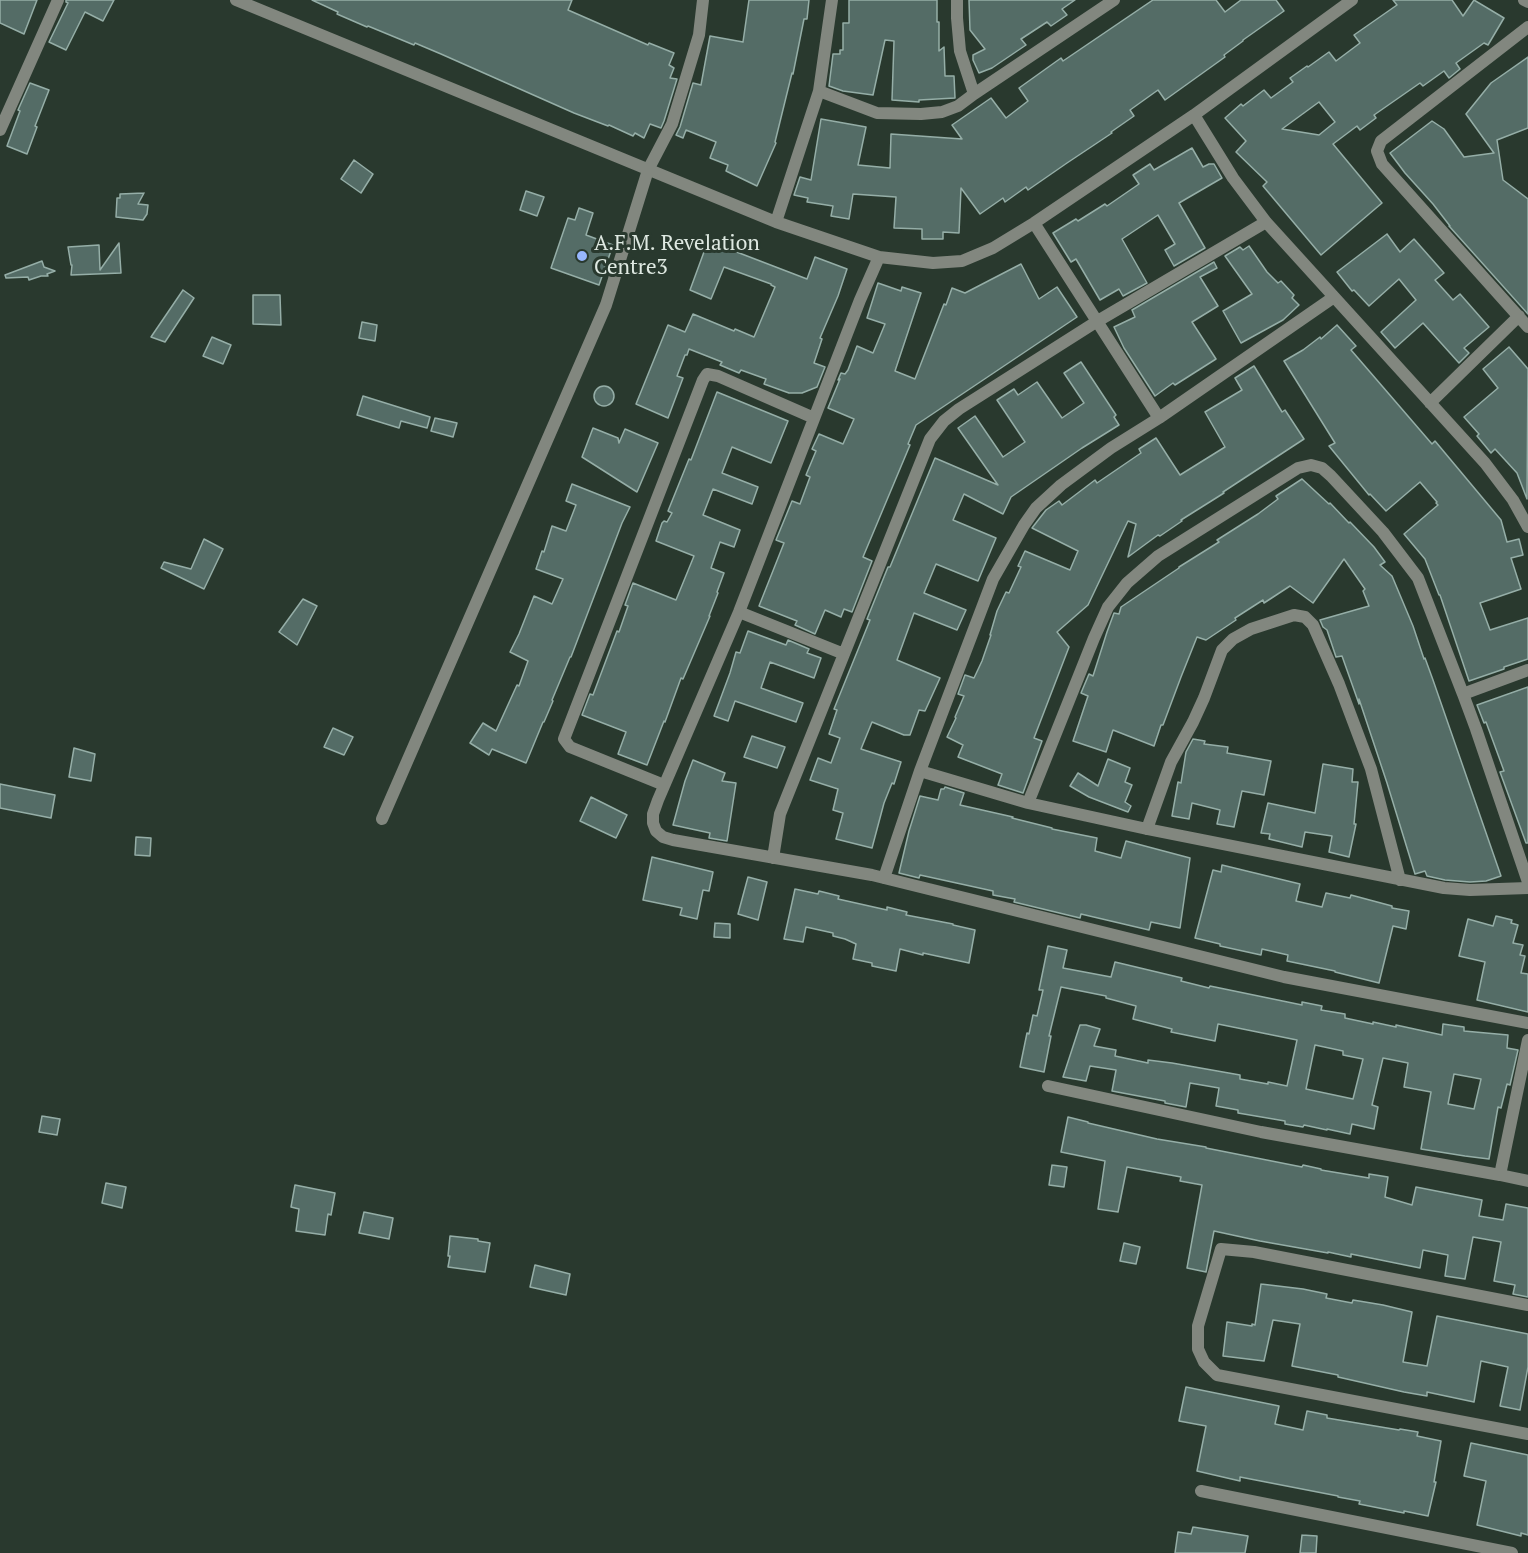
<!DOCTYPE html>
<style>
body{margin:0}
canvas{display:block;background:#29392e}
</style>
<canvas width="1528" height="1553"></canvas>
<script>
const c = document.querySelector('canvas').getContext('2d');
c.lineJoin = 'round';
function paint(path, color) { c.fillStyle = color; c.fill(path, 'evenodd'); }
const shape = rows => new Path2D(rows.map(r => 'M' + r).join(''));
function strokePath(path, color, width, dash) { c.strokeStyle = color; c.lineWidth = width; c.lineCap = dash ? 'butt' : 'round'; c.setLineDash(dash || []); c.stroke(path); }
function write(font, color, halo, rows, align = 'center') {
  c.font = font + ' "PT Serif",serif'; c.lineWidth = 6; c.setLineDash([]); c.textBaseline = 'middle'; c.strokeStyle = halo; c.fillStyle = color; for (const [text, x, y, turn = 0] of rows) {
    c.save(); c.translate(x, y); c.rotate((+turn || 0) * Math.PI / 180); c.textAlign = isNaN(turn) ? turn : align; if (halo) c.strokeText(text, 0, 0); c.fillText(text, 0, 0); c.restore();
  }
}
const building = shape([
 [0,0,37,0,24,34,0,23,0,0],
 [66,0,114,0,103,21,85,12,66,50,49,42,68,3,66,2,66,0],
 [312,0,572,0,568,10,648,45,649,43,674,53,669,65,674,68,670,78,677,79,664,121,661,128,650,124,644,138,635,133,633,136,609,125,608,126,574,113,441,54,415,43,414,45,368,26,367,27,337,14,338,12,312,0],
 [749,0,809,0,807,19,804,19,793,74,792,73,775,142,776,143,757,186,726,171,728,165,710,158,716,142,686,130,683,138,676,135,680,127,693,83,701,85,710,36,743,42,749,0],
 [849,0,937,0,937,22,939,22,939,51,944,47,945,76,954,76,955,98,919,100,919,102,892,100,894,41,885,40,873,95,843,91,829,86,833,54,840,54,840,50,843,50,843,23,849,23,849,0],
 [969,0,1075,0,1062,9,1067,15,1051,26,1047,22,1021,39,1026,45,992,68,979,73,973,60,973,55,985,49,970,30,969,0],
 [1153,0,1216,0,1225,12,1241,0,1276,0,1284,11,1243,40,1243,41,1224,55,1225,57,1165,100,1158,90,1130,110,1134,116,1111,132,1112,133,1067,163,1028,190,1026,187,1005,202,1003,198,980,214,961,188,959,233,943,232,943,239,922,239,922,229,894,228,896,197,853,194,849,219,831,216,833,206,807,202,808,198,794,195,800,177,811,180,821,119,866,127,858,165,890,168,891,134,962,139,952,125,991,98,1006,118,1028,101,1019,88,1061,58,1063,61,1153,0],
 [1393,0,1452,0,1463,16,1474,0,1504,18,1488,45,1484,43,1456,63,1460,69,1449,78,1444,71,1423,86,1420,83,1374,115,1376,118,1360,130,1357,126,1333,144,1382,203,1321,255,1263,186,1267,182,1236,152,1246,141,1225,118,1241,104,1243,106,1264,90,1271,98,1293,82,1290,78,1307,66,1308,67,1329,52,1336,61,1360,43,1354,35,1397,5,1393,0],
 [1319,102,1335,122,1319,135,1282,129,1319,102],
 [1528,57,1528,128,1497,140,1503,180,1528,199,1528,314,1449,226,1450,226,1433,204,1405,173,1390,153,1432,121,1444,129,1464,157,1494,153,1466,114,1491,83,1528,57],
 [30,83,49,90,35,126,37,127,27,154,7,146,20,111,18,110,30,83],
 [1192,148,1203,167,1209,164,1214,164,1222,178,1179,203,1205,248,1174,266,1165,250,1175,244,1158,215,1122,239,1147,283,1123,296,1119,289,1100,300,1076,259,1071,262,1053,233,1076,219,1078,221,1105,204,1107,206,1139,184,1133,175,1150,164,1154,170,1192,148],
 [354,160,373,174,361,193,341,179,354,160],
 [526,191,544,197,537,216,520,210,526,191],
 [144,193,138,204,148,205,147,214,143,220,116,217,117,198,120,198,120,194,144,193],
 [579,208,593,213,586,235,613,245,599,285,551,268,568,218,575,220,579,208],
 [1387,234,1400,252,1414,239,1444,273,1435,280,1453,300,1460,294,1489,327,1464,348,1469,353,1459,363,1423,323,1395,348,1381,332,1416,300,1399,279,1369,306,1354,290,1352,291,1337,272,1387,234],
 [708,241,807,279,815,257,847,269,838,296,820,338,822,339,814,363,825,367,817,387,802,393,789,393,764,384,766,379,741,370,739,373,720,365,722,362,689,349,687,355,685,355,677,376,683,378,668,418,636,404,668,325,685,332,693,314,734,331,735,329,754,337,775,287,771,285,771,284,724,267,711,299,690,290,708,241],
 [119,243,121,273,71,275,72,265,71,265,68,247,99,245,100,270,119,243],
 [1249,246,1267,272,1278,283,1281,281,1294,295,1292,298,1299,305,1283,320,1241,343,1223,311,1252,294,1225,256,1240,247,1243,250,1249,246],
 [42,261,44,267,55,271,47,274,48,276,41,276,29,280,28,277,6,278,5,275,42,261],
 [1214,262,1217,268,1200,277,1218,306,1192,322,1216,359,1175,385,1173,383,1155,396,1124,348,1114,327,1135,317,1132,310,1214,262],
 [1021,264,1039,299,1057,287,1077,317,916,425,908,444,910,445,863,557,872,561,852,612,844,609,841,617,825,610,815,634,795,625,797,621,759,606,784,543,776,540,792,501,800,504,810,477,806,475,816,451,812,449,819,434,843,444,854,419,828,408,840,379,838,380,841,373,845,374,848,370,857,346,873,353,885,324,867,318,878,283,901,291,902,287,921,293,895,371,915,379,944,304,946,305,952,288,965,293,1021,264],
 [183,290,194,298,165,342,151,337,183,290],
 [253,295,280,295,281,325,253,324,253,295],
 [362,322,377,325,375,341,359,338,362,322],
 [1337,325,1356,346,1351,350,1370,372,1432,444,1435,441,1501,520,1507,542,1519,539,1523,555,1511,558,1521,589,1480,603,1490,630,1528,618,1528,659,1504,667,1504,669,1469,681,1440,595,1439,595,1425,559,1404,534,1438,505,1436,503,1437,502,1420,482,1386,511,1370,494,1369,495,1329,446,1335,443,1284,361,1303,350,1320,337,1321,339,1337,325],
 [212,337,231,345,223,364,203,356,212,337],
 [1509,347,1528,369,1527,499,1517,473,1495,449,1491,453,1477,436,1479,434,1464,417,1498,388,1483,369,1509,347],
 [1081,362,1116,415,1114,417,1119,425,1082,448,1011,497,1003,514,964,494,953,520,996,538,978,581,936,564,924,593,966,610,957,630,914,613,897,660,940,678,925,711,919,710,910,735,904,735,872,722,861,749,901,762,894,784,892,783,884,803,872,848,836,839,843,813,833,810,838,789,810,780,818,758,831,763,840,738,829,734,837,710,834,709,870,620,867,619,888,567,890,567,935,458,998,485,958,428,975,416,1003,457,1025,442,997,400,1014,389,1018,395,1037,382,1062,418,1084,403,1064,373,1081,362],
 [1254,366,1282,412,1285,410,1304,439,1223,492,1224,493,1181,520,1182,521,1160,536,1158,535,1128,557,1136,524,1128,521,1088,605,1057,632,1069,647,1034,738,1042,741,1023,793,998,785,1002,774,958,757,963,745,947,737,956,718,955,717,964,696,958,694,965,675,974,678,982,661,991,635,990,635,997,611,1006,592,1009,593,1021,567,1018,566,1025,551,1070,570,1078,551,1032,528,1046,510,1059,501,1062,505,1095,480,1097,483,1141,453,1139,449,1156,438,1180,475,1225,447,1205,412,1242,390,1235,378,1254,366],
 '594 396a10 10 0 1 1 20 0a10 10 0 1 1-20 0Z',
 [717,392,788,421,771,463,732,447,722,473,758,487,752,504,713,489,703,515,740,530,734,547,720,542,711,568,724,573,717,592,718,593,709,616,710,616,683,679,681,678,665,722,664,721,647,765,618,754,626,732,582,715,590,694,593,695,617,631,619,632,628,606,625,605,633,583,676,600,694,556,656,541,662,523,664,521,667,522,672,513,668,511,689,459,691,460,717,392],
 [363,396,430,417,427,428,401,421,399,428,357,415,363,396],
 [435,418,457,423,453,437,431,431,435,418],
 [593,428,618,438,619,443,625,429,658,443,637,492,582,457,593,428],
 [1302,479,1329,504,1330,503,1349,523,1350,522,1374,547,1385,562,1380,565,1392,576,1413,626,1424,659,1425,658,1433,680,1501,876,1486,881,1470,882,1445,880,1427,876,1425,871,1415,874,1387,783,1359,699,1359,704,1342,656,1336,657,1327,630,1323,627,1320,620,1369,606,1363,591,1365,589,1344,559,1313,603,1290,586,1264,603,1263,600,1235,618,1236,620,1206,640,1197,637,1181,677,1163,725,1161,725,1154,746,1113,730,1106,752,1073,741,1088,696,1081,693,1089,674,1093,676,1107,632,1114,613,1119,614,1121,607,1179,568,1179,567,1219,542,1217,540,1258,514,1278,499,1276,496,1302,479],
 [572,484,630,507,622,523,571,657,570,657,552,700,553,701,544,722,543,722,526,763,492,749,489,755,470,743,483,723,496,731,517,685,519,686,528,661,510,652,519,634,534,596,552,604,563,579,536,569,542,551,544,552,552,526,566,531,576,505,566,501,572,484],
 [204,539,223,549,204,589,161,568,164,562,191,569,204,539],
 [303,599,317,606,297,645,279,632,303,599],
 [748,631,786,645,788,640,809,649,807,653,821,658,814,678,770,662,761,688,803,703,796,722,735,701,728,721,714,716,730,673,736,652,740,653,748,631],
 [1528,687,1528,843,1526,843,1500,772,1504,771,1486,722,1484,723,1477,705,1528,687],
 [333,728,353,737,344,755,324,747,333,728],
 [752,736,785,747,777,768,744,757,752,736],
 [1193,739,1205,741,1204,744,1228,747,1227,753,1271,761,1264,795,1242,791,1234,827,1217,824,1220,810,1192,803,1189,819,1172,816,1178,782,1181,783,1186,752,1193,739],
 [74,748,95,754,91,781,69,777,74,748],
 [1108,759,1130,768,1125,782,1132,785,1125,802,1131,806,1128,812,1089,797,1070,786,1078,773,1098,786,1108,759],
 [693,760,725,773,722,781,736,783,727,841,709,838,710,833,673,825,685,781,693,760],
 [1323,764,1353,769,1352,782,1358,782,1354,824,1356,824,1349,857,1329,852,1332,836,1305,832,1302,847,1269,839,1270,834,1261,833,1268,803,1315,813,1323,764],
 [0,784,55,795,51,818,0,808,0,784],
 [945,787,964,793,960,805,1013,817,1012,818,1052,828,1052,829,1097,838,1095,851,1121,858,1126,841,1190,858,1180,928,1151,922,1149,930,1081,914,1080,918,1014,902,1015,899,993,895,993,891,920,875,919,878,899,873,909,831,920,796,938,800,941,789,944,789,945,787],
 [591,797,627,815,616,838,580,821,591,797],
 [136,837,151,838,150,856,135,855,136,837],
 [652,857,713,872,709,891,703,890,697,919,680,915,682,908,643,900,652,857],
 [1222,865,1300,884,1296,901,1322,907,1326,893,1350,898,1351,895,1392,906,1392,908,1409,911,1406,929,1393,926,1379,983,1335,972,1335,971,1287,961,1288,955,1262,949,1261,955,1220,946,1220,944,1195,938,1213,870,1221,872,1222,865],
 [748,877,767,882,758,920,738,914,748,877],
 [795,889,818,894,819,891,839,896,838,899,887,910,887,907,907,912,906,915,953,924,953,925,975,930,969,963,923,953,923,955,900,949,896,971,872,966,872,963,853,959,856,944,845,939,833,936,833,933,806,927,803,942,784,939,795,889],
 [1496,916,1512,920,1511,923,1518,925,1513,943,1523,945,1520,955,1525,956,1521,973,1528,974,1528,1012,1477,1000,1485,962,1459,956,1468,919,1493,926,1496,916],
 [715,923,730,924,730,938,714,937,715,923],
 [1048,946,1067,950,1063,968,1111,977,1115,962,1182,978,1181,981,1209,988,1210,986,1302,1005,1302,1002,1322,1006,1321,1010,1345,1014,1345,1018,1373,1024,1373,1022,1396,1027,1396,1025,1442,1035,1443,1024,1464,1027,1464,1031,1508,1035,1507,1048,1518,1050,1510,1085,1507,1084,1501,1108,1498,1107,1489,1159,1465,1156,1421,1149,1431,1092,1404,1087,1408,1063,1383,1058,1372,1105,1378,1107,1374,1129,1352,1124,1350,1134,1327,1129,1327,1130,1304,1125,1303,1127,1285,1124,1285,1121,1238,1113,1238,1110,1216,1106,1219,1088,1190,1083,1186,1107,1165,1103,1165,1101,1112,1091,1116,1070,1090,1066,1086,1081,1063,1077,1080,1025,1086,1025,1100,1029,1094,1046,1116,1050,1115,1056,1148,1063,1148,1060,1172,1063,1240,1075,1240,1079,1268,1084,1268,1082,1287,1086,1297,1040,1218,1024,1215,1041,1171,1032,1172,1029,1133,1019,1136,1006,1106,998,1106,996,1061,987,1049,1036,1051,1036,1044,1072,1020,1067,1027,1033,1029,1034,1033,1015,1037,1016,1043,990,1039,990,1048,946],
 [1315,1045,1343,1051,1343,1055,1363,1059,1353,1099,1306,1089,1315,1045],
 [1454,1074,1481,1079,1474,1109,1448,1104,1454,1074],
 [42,1116,60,1119,57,1135,39,1132,42,1116],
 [1068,1117,1088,1122,1088,1123,1157,1139,1206,1147,1206,1148,1302,1167,1303,1165,1321,1169,1321,1170,1369,1178,1369,1174,1388,1177,1385,1197,1412,1205,1416,1187,1482,1200,1479,1216,1503,1220,1506,1204,1528,1208,1528,1297,1513,1294,1515,1285,1494,1281,1501,1242,1473,1237,1465,1279,1445,1276,1448,1255,1423,1250,1420,1268,1351,1254,1351,1257,1328,1252,1328,1253,1260,1241,1214,1231,1206,1272,1187,1268,1202,1185,1180,1181,1181,1177,1127,1167,1118,1212,1098,1209,1105,1161,1061,1152,1068,1117],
 [1052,1165,1067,1167,1064,1187,1049,1185,1052,1165],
 [106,1183,126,1187,122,1208,102,1203,106,1183],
 [295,1185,335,1193,331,1215,328,1214,325,1235,296,1231,299,1209,291,1207,295,1185],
 [364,1212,393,1218,389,1239,359,1233,364,1212],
 [450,1236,478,1239,478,1241,490,1243,485,1272,448,1267,450,1256,448,1256,450,1236],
 [1124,1243,1140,1247,1136,1264,1120,1261,1124,1243],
 [535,1265,570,1274,566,1295,530,1287,535,1265],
 [1261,1284,1303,1289,1327,1294,1326,1298,1352,1303,1353,1300,1383,1305,1412,1312,1403,1362,1427,1366,1437,1316,1528,1334,1528,1367,1520,1410,1500,1406,1508,1367,1481,1361,1474,1402,1427,1392,1427,1396,1404,1392,1338,1377,1338,1375,1292,1366,1300,1324,1273,1320,1264,1361,1223,1356,1227,1322,1252,1326,1252,1324,1255,1325,1261,1284],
 [1186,1387,1279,1406,1275,1424,1303,1430,1307,1411,1327,1415,1327,1418,1399,1430,1400,1429,1418,1432,1417,1436,1441,1441,1434,1482,1436,1482,1428,1516,1404,1511,1404,1513,1359,1504,1360,1501,1338,1497,1338,1496,1240,1477,1240,1481,1197,1471,1206,1426,1179,1421,1186,1387],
 [1471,1443,1528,1455,1528,1535,1521,1533,1521,1536,1477,1525,1486,1481,1464,1476,1471,1443],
 [1193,1527,1248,1536,1245,1553,1175,1553,1178,1532,1191,1534,1193,1527],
 [1302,1535,1317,1536,1316,1553,1300,1553,1302,1535]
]);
paint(building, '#546c66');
strokePath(building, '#95aea7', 1.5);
strokePath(shape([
 [236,0,776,222,879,257,933,263,962,261,993,248,1034,223,1194,115,1352,0],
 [957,0,957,18,960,51,974,94],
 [1524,0,1528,2],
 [1528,27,1381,141,1377,151,1382,164,1528,327],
 [819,91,877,113,921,114,942,112,958,106,974,94,1114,0],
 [1194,115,1233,178,1266,222,1485,463,1513,500,1528,527],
 [0,130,58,0],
 [776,222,819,91,832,0],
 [1034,223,1159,418],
 [879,257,860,300,739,612,658,800,653,814,653,823,656,831,663,837,673,840,872,875,1284,977,1528,1023],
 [1430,403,1519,316],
 [739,612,844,654],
 [1463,694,1476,729,1528,882],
 [920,771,1028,803,1147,829,1444,888,1470,890,1528,888],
 [664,785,570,747,564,739,703,380,707,374,718,376,814,418],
 [1028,803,1094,638,1108,607,1127,583,1158,556,1298,468,1311,465,1322,468,1331,476,1383,532,1418,578,1463,694,1528,670],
 [382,819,606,305,648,170,672,124,699,35,703,0],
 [1147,829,1171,762,1193,722,1204,698,1222,650,1233,639,1251,629,1294,615,1305,617,1313,625,1339,684,1371,769,1400,880],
 [773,858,780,814,930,439,944,421,959,409,1096,322,1266,222],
 [884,878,920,771,993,579,1024,525,1036,508,1061,485,1111,448,1159,418,1334,297],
 [1528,1040,1500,1175,1528,1181],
 [1048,1086,1261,1132,1500,1175],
 [1528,1305,1254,1252,1221,1249,1198,1326,1198,1349,1204,1362,1217,1375,1528,1434],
 [1201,1491,1512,1553]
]), '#82877f', 12);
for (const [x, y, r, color] of [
 [582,256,6,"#97b6fd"]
]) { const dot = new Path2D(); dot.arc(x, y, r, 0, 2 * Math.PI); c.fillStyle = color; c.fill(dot); strokePath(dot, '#29392e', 2); }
write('21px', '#dfe9e2', '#29392e', [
 ["A.F.M. Revelation",594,244],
 ["Centre3",594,268]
], 'left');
</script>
